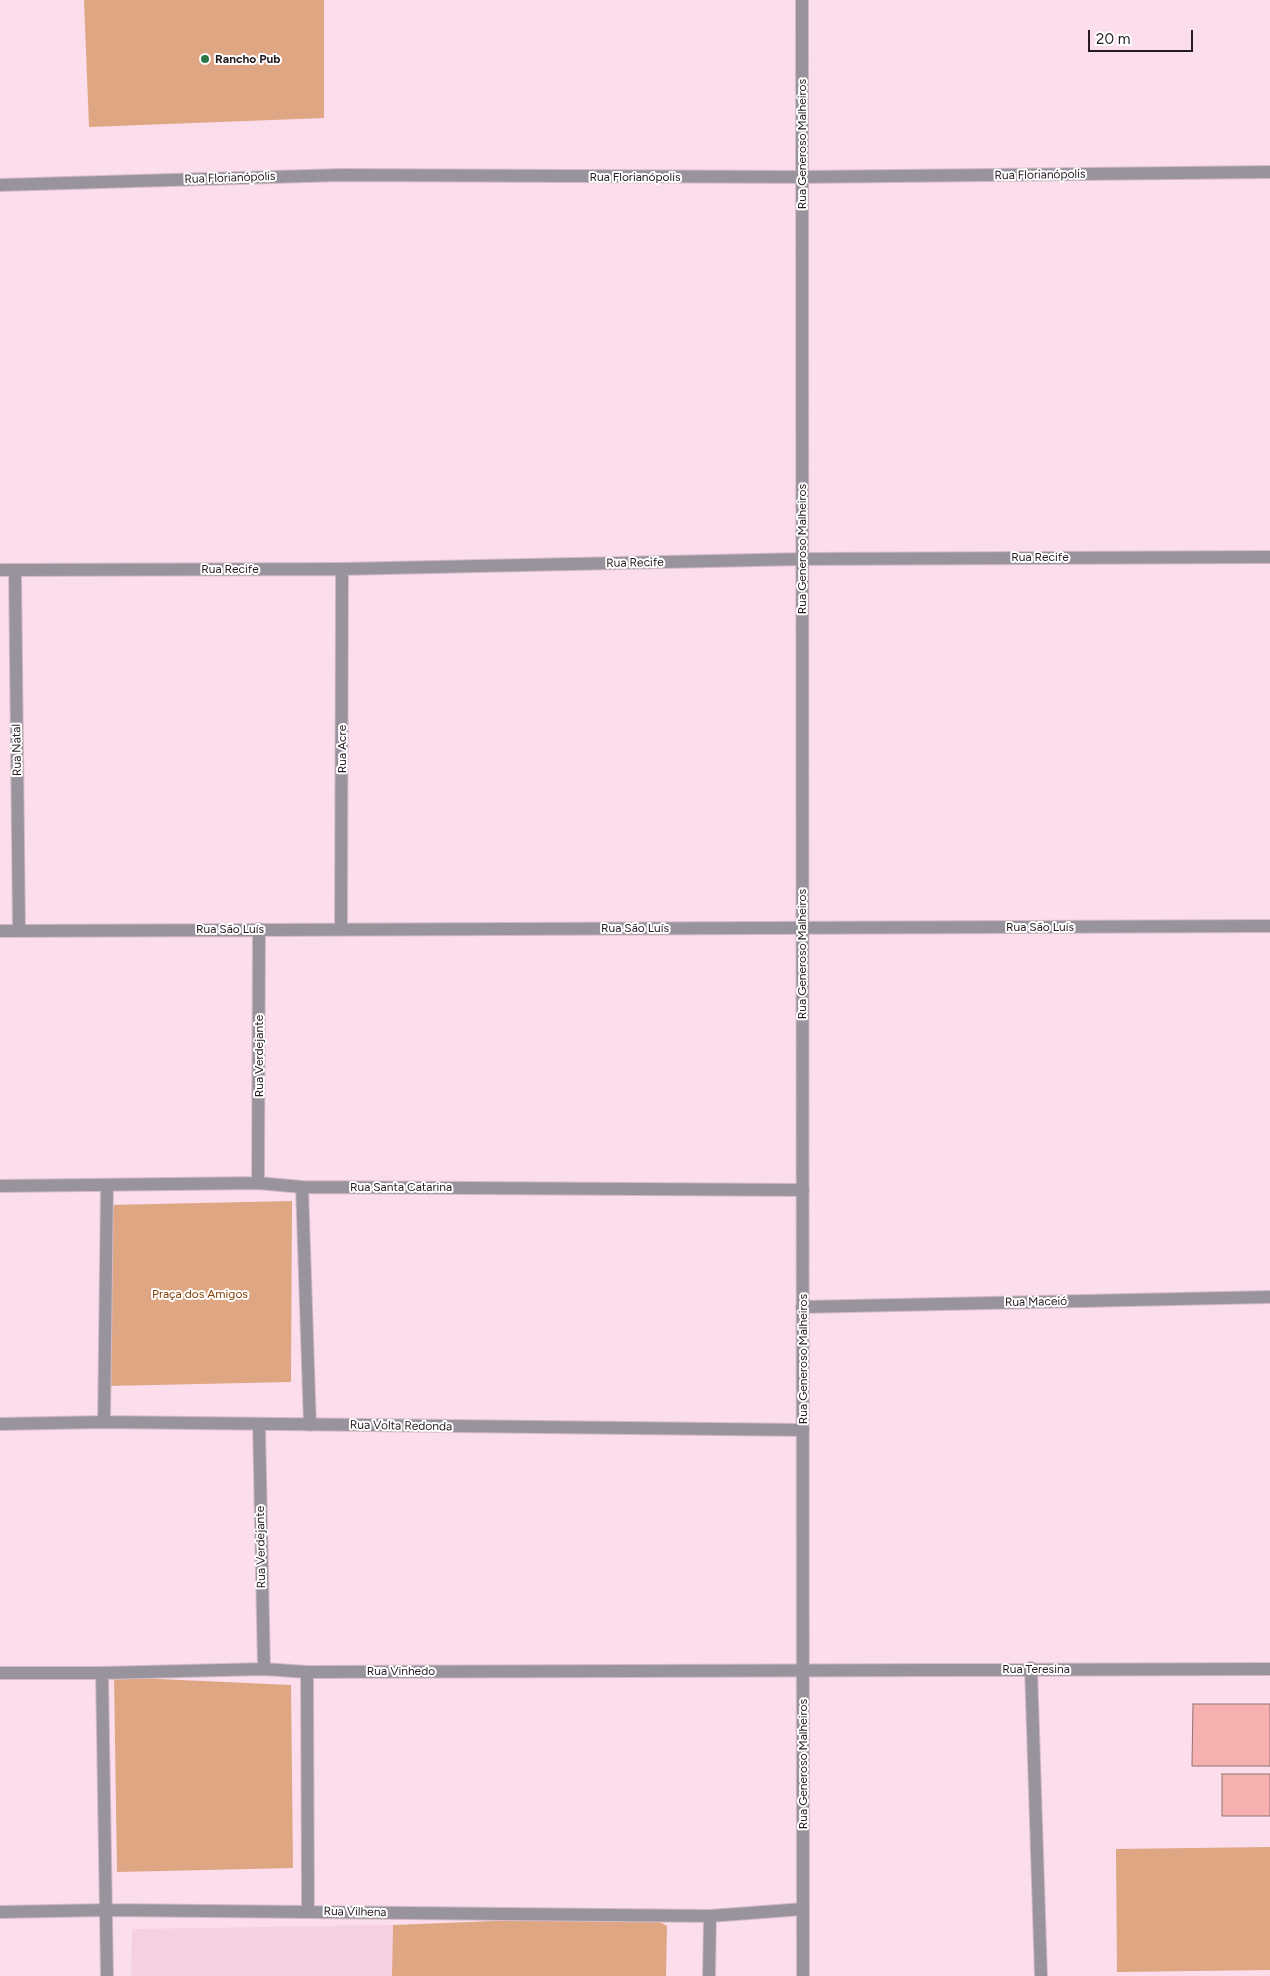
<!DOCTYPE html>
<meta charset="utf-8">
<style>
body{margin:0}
#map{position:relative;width:1270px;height:1976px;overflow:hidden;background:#fbddec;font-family:Figtree,sans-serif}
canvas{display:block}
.scale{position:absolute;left:1088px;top:30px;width:105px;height:22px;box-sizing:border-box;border:2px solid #241a1f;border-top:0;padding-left:6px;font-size:15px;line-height:18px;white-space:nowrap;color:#241a1f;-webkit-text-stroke:4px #fff;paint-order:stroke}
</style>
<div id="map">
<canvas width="1270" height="1976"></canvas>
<div class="scale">20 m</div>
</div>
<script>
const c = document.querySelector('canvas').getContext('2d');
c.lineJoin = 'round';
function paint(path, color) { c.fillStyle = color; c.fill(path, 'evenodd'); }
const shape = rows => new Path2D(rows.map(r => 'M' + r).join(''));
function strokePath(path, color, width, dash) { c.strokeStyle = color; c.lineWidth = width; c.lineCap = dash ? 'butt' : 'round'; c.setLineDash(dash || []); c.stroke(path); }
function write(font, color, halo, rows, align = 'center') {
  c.font = font + ' Figtree,sans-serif'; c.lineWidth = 4; c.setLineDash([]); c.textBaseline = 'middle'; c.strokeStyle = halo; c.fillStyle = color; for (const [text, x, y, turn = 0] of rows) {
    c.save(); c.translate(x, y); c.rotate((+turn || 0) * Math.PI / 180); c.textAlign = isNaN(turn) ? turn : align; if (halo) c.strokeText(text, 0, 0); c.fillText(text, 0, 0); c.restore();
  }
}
paint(shape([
 [393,1925,392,1976,131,1976,132,1929]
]), '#f5d0e3');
paint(shape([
 [84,0,324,0,324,118,89,127],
 [292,1201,291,1382,107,1386,109,1205],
 [114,1677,291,1685,293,1868,117,1872],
 [1270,1847,1270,1970,1117,1972,1116,1849],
 [647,1915,667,1926,666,1976,392,1976,393,1925]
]), '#dfa683');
const building = shape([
 [1193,1704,1270,1704,1270,1766,1192,1766,1193,1704],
 [1222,1774,1270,1774,1270,1816,1222,1816,1222,1774]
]);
paint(building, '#f7b0b0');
strokePath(building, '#917272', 1);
const minor = shape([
 [0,185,341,175,802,177,1270,172],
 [0,570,342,569,803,559,1270,557],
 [15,570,19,930],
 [341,929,342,569],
 [0,931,1270,926],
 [258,1183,259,929],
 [0,1186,258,1183,302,1187,803,1190],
 [302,1187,310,1425],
 [802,1307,1270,1297],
 [104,1422,107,1186],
 [0,1424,104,1422,803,1430],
 [259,1425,264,1669],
 [1031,1668,1041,1976],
 [307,1672,308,1911],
 [0,1673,102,1673,264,1669,307,1672,1270,1669],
 [102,1673,107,1976],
 [0,1912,108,1910,710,1916,803,1909],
 [709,1976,710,1916]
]);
const tertiary = shape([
 [802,0,803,1976]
]);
strokePath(minor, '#d4bac7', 14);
strokePath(tertiary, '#d4bac7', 14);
strokePath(minor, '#99939e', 12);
strokePath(tertiary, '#99939e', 12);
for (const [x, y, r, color] of [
 [205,59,5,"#287646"]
]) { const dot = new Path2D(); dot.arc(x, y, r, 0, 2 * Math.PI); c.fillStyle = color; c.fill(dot); strokePath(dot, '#fff', 2); }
write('bold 12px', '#241a1f', '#fff', [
 ["Rancho Pub",215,59]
], 'left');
write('12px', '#241a1f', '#fff', [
 ["Rua Generoso Malheiros",802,144,-90],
 ["Rua Florianópolis",1040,175,-1],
 ["Rua Florianópolis",635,177],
 ["Rua Florianópolis",230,178,-2],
 ["Rua Generoso Malheiros",802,549,-90],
 ["Rua Recife",1040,557],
 ["Rua Recife",635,563,-1],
 ["Rua Recife",230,569],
 ["Rua Acre",342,749,-90],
 ["Rua Natal",17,750,-91],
 ["Rua São Luís",1040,927],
 ["Rua São Luís",635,928],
 ["Rua São Luís",230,929],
 ["Rua Generoso Malheiros",802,954,-90],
 ["Rua Verdejante",259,1056,-90],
 ["Rua Santa Catarina",401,1187],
 ["Rua Maceió",1036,1302,-1],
 ["Rua Generoso Malheiros",803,1359,-90],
 ["Rua Volta Redonda",401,1426,1],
 ["Rua Verdejante",261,1547,-91],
 ["Rua Teresina",1036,1669],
 ["Rua Vinhedo",401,1671],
 ["Rua Generoso Malheiros",803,1764,-90],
 ["Rua Vilhena",355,1912,1]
]);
write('12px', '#854105', '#fff', [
 ["Praça dos Amigos",200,1294]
]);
</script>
